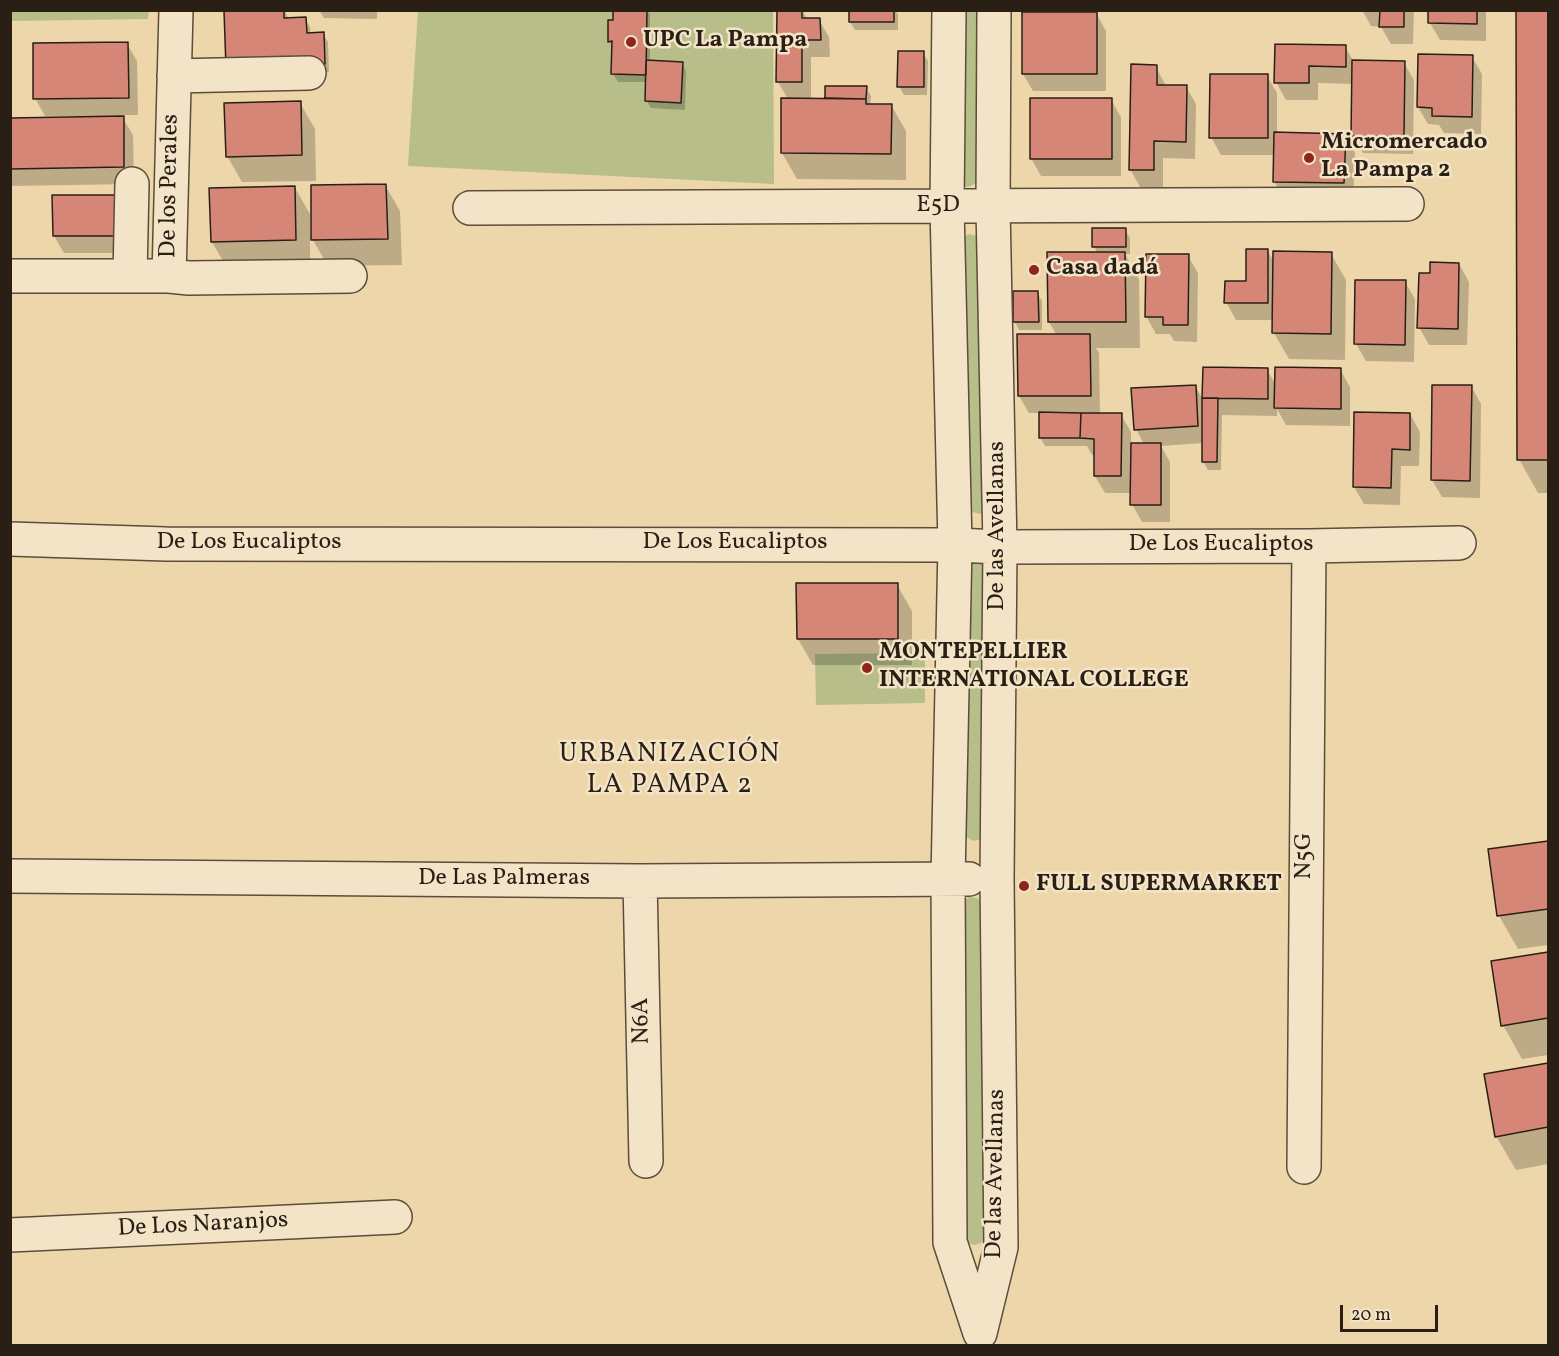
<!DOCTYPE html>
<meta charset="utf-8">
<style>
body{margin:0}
#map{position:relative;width:1559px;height:1356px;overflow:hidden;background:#edd6aa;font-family:Vollkorn,serif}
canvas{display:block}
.frame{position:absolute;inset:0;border:12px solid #2a1f15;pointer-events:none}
.scale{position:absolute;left:1340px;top:1305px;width:98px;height:27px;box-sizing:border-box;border:3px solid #2a1f15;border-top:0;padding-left:8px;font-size:18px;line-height:21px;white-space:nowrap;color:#2a1f15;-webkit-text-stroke:4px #f3e4c8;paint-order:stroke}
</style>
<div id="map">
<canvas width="1559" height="1356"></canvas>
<div class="frame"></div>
<div class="scale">20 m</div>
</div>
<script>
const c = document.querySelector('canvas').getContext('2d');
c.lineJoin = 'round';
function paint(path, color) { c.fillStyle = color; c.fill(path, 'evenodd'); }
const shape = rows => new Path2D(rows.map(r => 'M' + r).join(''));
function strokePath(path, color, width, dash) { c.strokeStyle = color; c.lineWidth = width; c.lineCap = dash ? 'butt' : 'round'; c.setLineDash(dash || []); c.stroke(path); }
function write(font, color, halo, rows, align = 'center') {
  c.font = font + ' Vollkorn,serif'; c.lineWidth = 5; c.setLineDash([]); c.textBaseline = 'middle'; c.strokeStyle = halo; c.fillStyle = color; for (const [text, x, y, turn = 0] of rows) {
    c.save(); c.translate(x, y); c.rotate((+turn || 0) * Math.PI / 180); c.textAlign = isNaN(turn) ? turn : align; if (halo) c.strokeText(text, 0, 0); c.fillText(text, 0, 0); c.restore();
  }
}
paint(shape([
 [10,11,149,10,149,11,148,19,11,21],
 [418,11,773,11,774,184,408,166],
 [958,11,983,11,979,182,968,187,964,186],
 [969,234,980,237,984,511,980,514,969,511,962,238],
 [974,561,985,565,981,839,973,841,963,835,970,563],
 [925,653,925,703,816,705,815,654],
 [969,897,977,898,983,903,984,1240,981,1243,974,1245,966,1242,960,905]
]), '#b7be8a');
paint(shape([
 [284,10,289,19,305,19,310,27,311,35,323,34,328,42,329,72,232,76],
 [319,10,377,10,377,19,324,18],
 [614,10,648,10,650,15,650,61,682,63,686,71,685,110,651,108,646,100,647,82,618,82,613,74,614,49,609,41,614,22],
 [778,10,802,10,808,20,819,20,829,37,830,57,811,57,811,100,827,100,826,98,866,88,871,96,870,105,891,105,906,131,906,180,797,179,782,153,788,99,778,82],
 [850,10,896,10,898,15,898,30,855,30,850,22],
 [1145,10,1196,10,1196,12,1145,11],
 [1297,10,1353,10,1353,12,1298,12],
 [1362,10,1414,10,1413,44,1391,44,1381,27,1371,26],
 [1430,10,1486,10,1486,41,1440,40,1430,23],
 [1517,10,1548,10,1548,493,1538,493,1519,459],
 [1096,13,1106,31,1106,91,1033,91,1023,74],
 [127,44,137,61,138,115,121,115,133,135,134,184,10,186,10,120,82,118,81,116,45,116,35,98],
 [1345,47,1354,62,1404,63,1414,80,1413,154,1363,153,1353,136,1353,84,1318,83,1318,100,1286,100,1276,82],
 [923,53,928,61,927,95,904,95,899,86],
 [1472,57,1482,74,1481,134,1444,133,1439,125,1428,124,1418,107],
 [1156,67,1166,86,1186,87,1196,104,1195,159,1163,158,1163,187,1140,187,1130,169],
 [1267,76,1277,93,1277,134,1345,135,1355,153,1353,200,1284,199,1274,181,1275,155,1221,155,1211,137],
 [1111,100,1121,117,1121,176,1041,176,1031,158],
 [300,103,315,129,316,181,242,182,227,156],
 [385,185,400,211,402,265,328,266,313,240],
 [295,188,310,214,310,265,227,268,212,242],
 [53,197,123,197,134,253,64,253,54,236],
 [1125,230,1130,238,1130,254,1125,254,1139,279,1140,348,1096,348,1099,353,1100,415,1121,415,1131,432,1131,444,1144,444,1136,429,1195,386,1204,401,1267,370,1276,385,1340,369,1350,387,1350,426,1286,425,1277,409,1277,416,1222,415,1221,470,1208,470,1203,461,1203,443,1161,446,1170,462,1170,522,1142,522,1132,504,1132,493,1105,493,1095,476,1095,455,1092,455,1087,446,1045,446,1040,437,1040,413,1029,413,1019,396,1057,336,1049,322,1049,254,1098,254,1094,246],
 [1268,251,1274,263,1331,254,1346,280,1345,360,1289,359,1274,333,1274,320,1236,320,1226,302,1247,282],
 [1188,256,1198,273,1197,342,1174,341,1170,334,1156,334,1146,316],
 [1459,264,1469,282,1467,345,1429,345,1419,327,1431,275],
 [1405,282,1415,299,1414,362,1366,361,1356,344],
 [1037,293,1042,301,1042,330,1019,330,1015,322],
 [1471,386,1481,404,1480,498,1442,497,1432,480],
 [1410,414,1420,432,1419,466,1401,466,1400,505,1364,504,1354,487],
 [897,585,912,611,912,665,813,665,798,639],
 [1548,842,1548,945,1518,949,1499,916,1489,851],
 [1548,953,1548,1055,1522,1059,1503,1025,1493,962],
 [1548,1064,1548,1164,1516,1170,1496,1136,1485,1075]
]), '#0003');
const building = shape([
 [284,10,284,18,306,17,307,33,324,32,325,64,226,68,224,11,284,10],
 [613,10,647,10,646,75,611,74,612,41,608,42,608,20,613,20,613,10],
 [777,10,802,10,802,18,820,18,821,40,802,40,802,82,776,82,777,10],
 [849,10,894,10,894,22,849,22,849,10],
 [1380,10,1404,10,1404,27,1379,27,1380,10],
 [1428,10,1477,10,1477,24,1428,23,1428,10],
 [1516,10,1548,10,1548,460,1517,460,1516,10],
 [1022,12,1097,12,1097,74,1022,74,1022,12],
 [128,42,129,98,33,99,33,43,128,42],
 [1275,44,1346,45,1346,67,1309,66,1309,83,1274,83,1275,44],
 [898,51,924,51,924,87,897,87,898,51],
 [1418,54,1473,55,1472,117,1432,116,1432,108,1417,107,1418,54],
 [646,60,683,62,681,103,645,101,646,60],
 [1352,60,1405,61,1404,137,1351,136,1352,60],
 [1131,64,1157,65,1157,85,1187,85,1186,142,1154,141,1154,170,1129,170,1131,64],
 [1210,74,1268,74,1268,138,1209,138,1210,74],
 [825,86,867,86,866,99,825,98,825,86],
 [781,98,866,99,866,104,892,104,891,154,781,153,781,98],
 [1030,98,1112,98,1112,159,1030,159,1030,98],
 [301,101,302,155,226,157,224,103,301,101],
 [124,116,124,167,10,169,10,118,124,116],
 [1274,132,1346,134,1344,183,1273,182,1274,132],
 [386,184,388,239,311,240,311,185,386,184],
 [295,186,296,240,211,242,209,188,295,186],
 [52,195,124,195,125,236,53,236,52,195],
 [1092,228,1126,228,1126,247,1092,247,1092,228],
 [1246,249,1268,249,1268,303,1224,303,1225,281,1246,281,1246,249],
 [1273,251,1332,252,1331,334,1272,333,1273,251],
 [1047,252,1125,252,1126,322,1048,322,1047,252],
 [1146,254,1189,254,1188,325,1163,325,1163,317,1145,317,1146,254],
 [1430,262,1459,263,1458,329,1417,328,1419,273,1430,273,1430,262],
 [1355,280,1406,280,1405,345,1354,344,1355,280],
 [1013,291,1038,291,1039,322,1013,322,1013,291],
 [1017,334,1090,334,1091,396,1018,396,1017,334],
 [1203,367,1268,368,1268,399,1202,398,1203,367],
 [1275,367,1341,368,1341,409,1274,408,1275,367],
 [1196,385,1198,426,1134,430,1131,388,1196,385],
 [1432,385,1472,385,1470,481,1431,480,1432,385],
 [1202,398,1218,398,1217,462,1202,462,1202,398],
 [1039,412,1081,413,1080,438,1039,438,1039,412],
 [1354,412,1410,413,1410,450,1392,449,1391,488,1353,487,1354,412],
 [1081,413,1122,413,1121,476,1094,476,1094,439,1080,438,1081,413],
 [1131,443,1161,443,1161,505,1130,505,1131,443],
 [796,583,898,583,898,639,797,639,796,583],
 [1548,841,1548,909,1497,916,1488,849,1548,841],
 [1548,952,1548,1018,1501,1026,1491,961,1548,952],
 [1548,1063,1548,1127,1495,1137,1484,1074,1548,1063]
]);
paint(building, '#d58676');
strokePath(building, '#2a1f15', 1.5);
const minor = shape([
 [949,10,947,207,955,545,948,879,950,1242,980,1333],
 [174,76,309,73],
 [470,208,1407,204],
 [10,276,169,276,176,10],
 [130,276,132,184],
 [169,276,189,278,350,276],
 [10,539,166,544,955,545,1000,547,1309,546,1459,543],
 [10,876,640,881,969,879],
 [640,881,646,1161],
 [1304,1167,1309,546],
 [10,1235,395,1217],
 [980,1333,1001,1247,997,879,1000,547,993,207,994,10]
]);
strokePath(minor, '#5b4d3a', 36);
strokePath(minor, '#f3e4c8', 33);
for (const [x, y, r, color] of [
 [631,42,6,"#8f2418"],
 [1309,158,6,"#8f2418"],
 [1034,270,6,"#8f2418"],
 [867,668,6,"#8f2418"],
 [1024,886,6,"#8f2418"]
]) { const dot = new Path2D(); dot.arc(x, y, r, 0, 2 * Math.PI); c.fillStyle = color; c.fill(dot); strokePath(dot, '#f3e4c8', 2); }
write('bold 24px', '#2a1f15', '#f3e4c8', [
 ["UPC La Pampa",643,42],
 ["Micromercado",1321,144],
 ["La Pampa 2",1321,172],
 ["Casa dadá",1046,270],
 ["MONTEPELLIER",879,654],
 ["INTERNATIONAL COLLEGE",879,682],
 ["FULL SUPERMARKET",1036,886]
], 'left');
write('24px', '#2a1f15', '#f3e4c8', [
 ["De los Perales",171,186,-89],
 ["E5D",938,207],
 ["De las Avellanas",999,526,-90],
 ["De Los Eucaliptos",249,544],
 ["De Los Eucaliptos",735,544],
 ["De Los Eucaliptos",1221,546],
 ["N5G",1306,856,-90],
 ["De Las Palmeras",504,880],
 ["N6A",643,1021,-91],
 ["De las Avellanas",997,1174,-89],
 ["De Los Naranjos",203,1226,-3]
]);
c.letterSpacing = '1.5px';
write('27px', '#2a1f15', '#f3e4c8', [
 ["URBANIZACIÓN",670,756],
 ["LA PAMPA 2",670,787]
]);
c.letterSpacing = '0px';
</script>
